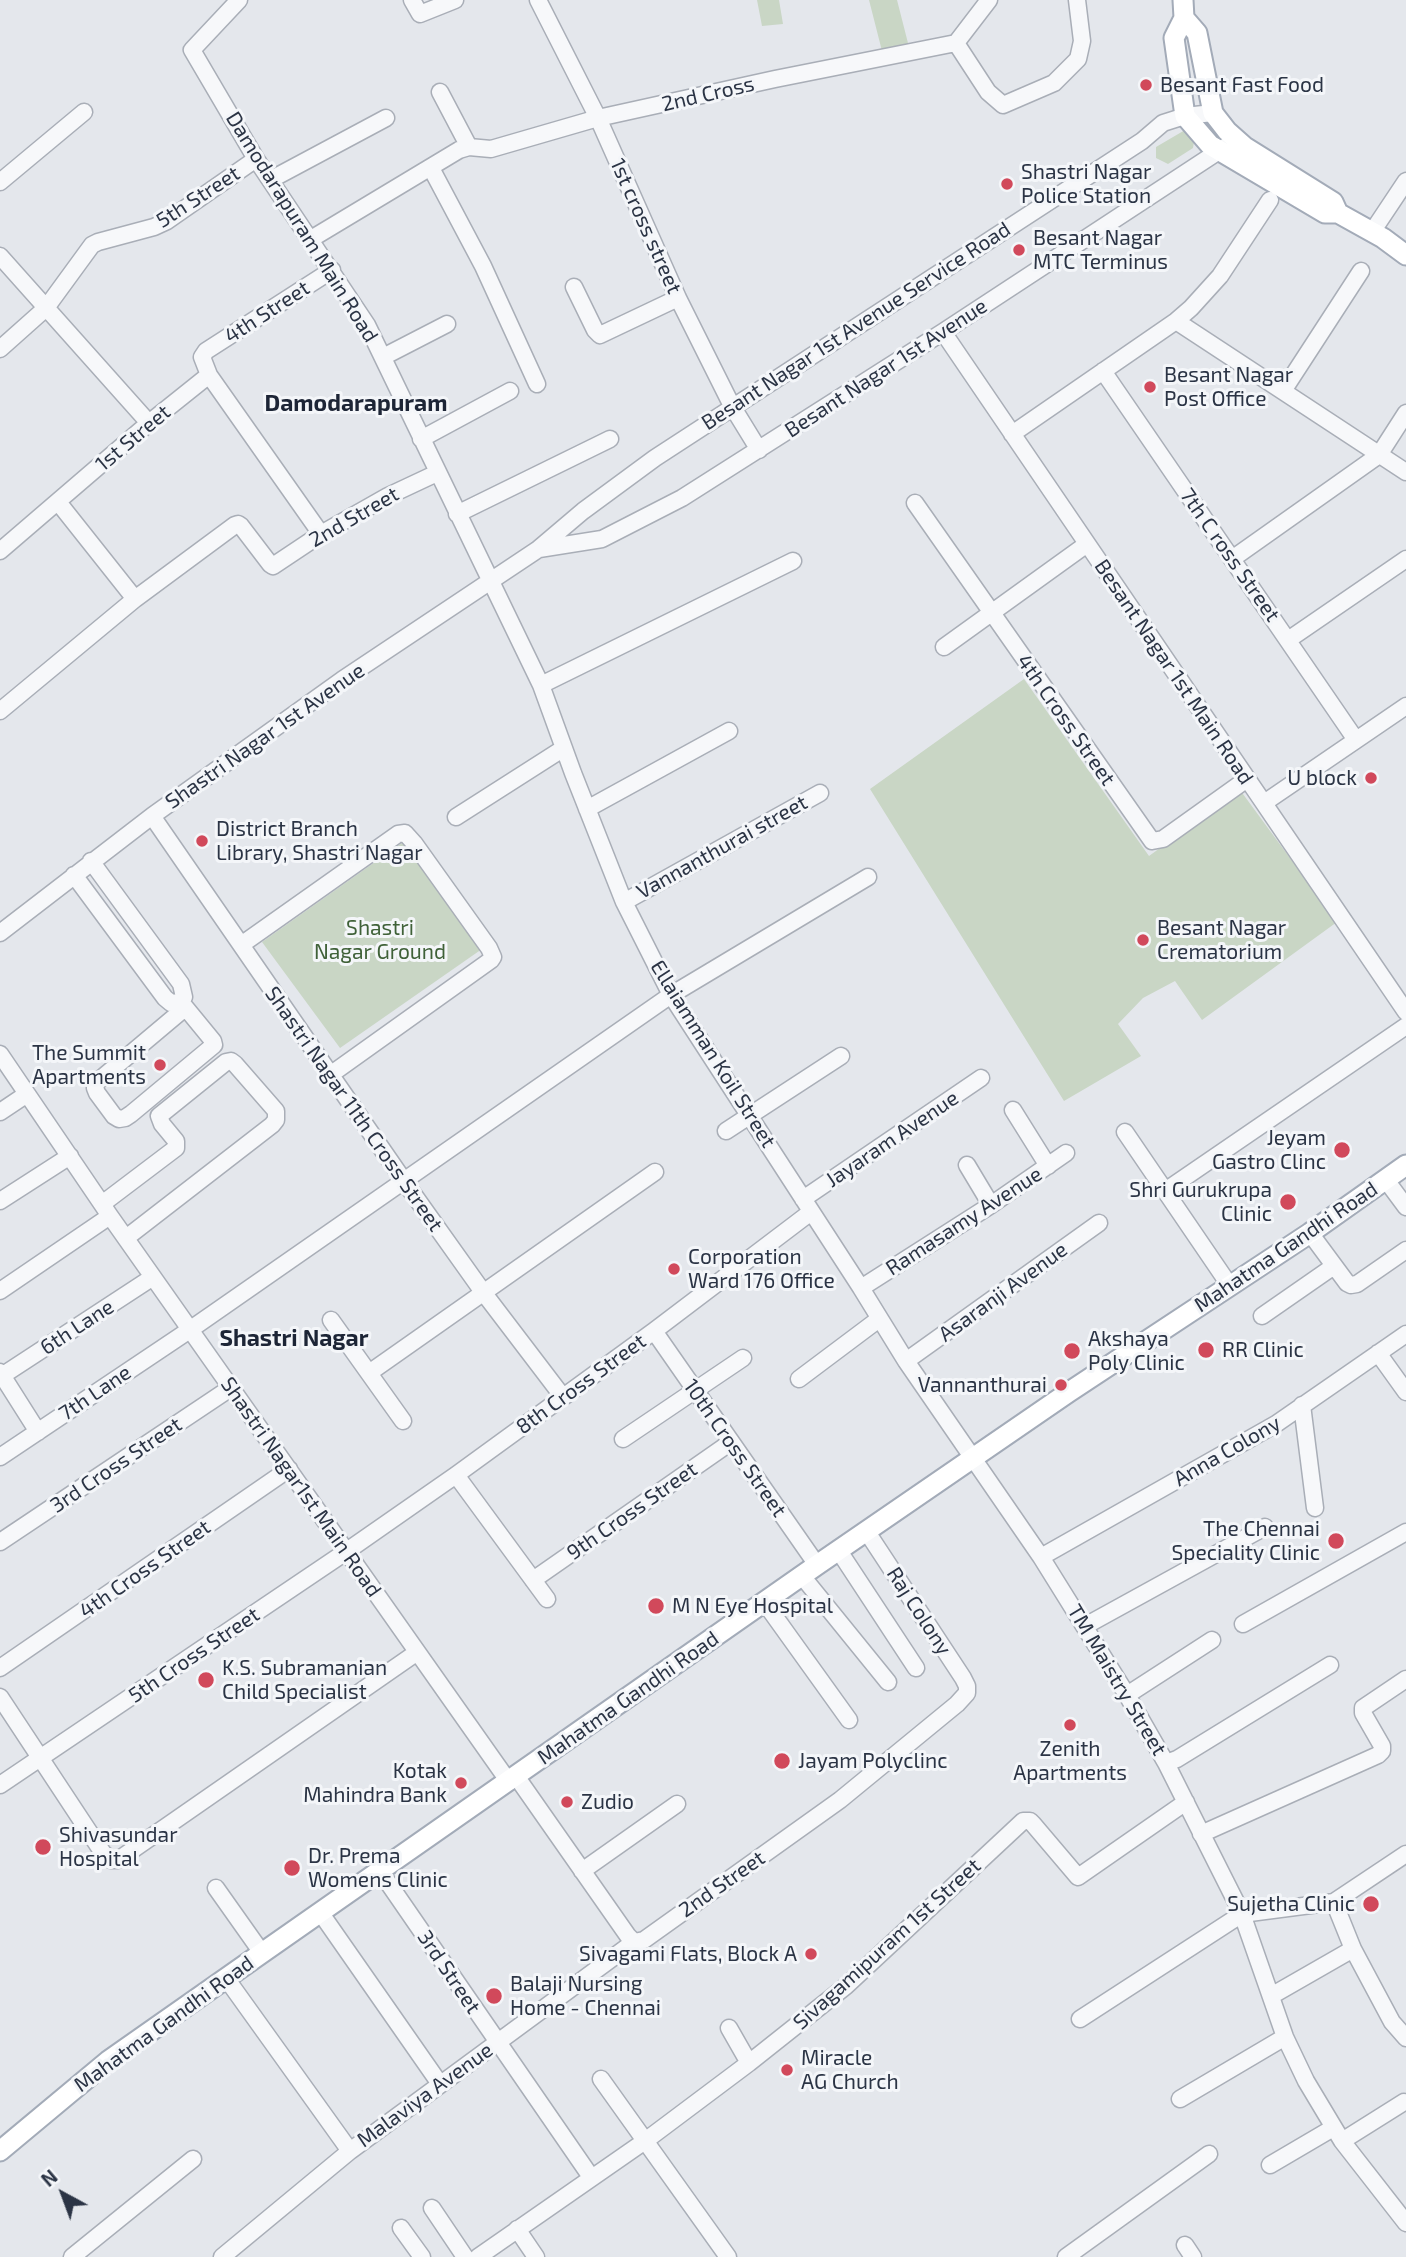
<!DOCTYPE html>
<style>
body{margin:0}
#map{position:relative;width:1406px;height:2257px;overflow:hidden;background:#e4e7ec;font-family:"Exo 2",sans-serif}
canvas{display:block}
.north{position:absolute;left:28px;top:2159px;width:70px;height:70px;-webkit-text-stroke:5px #f4f6f9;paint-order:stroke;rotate:319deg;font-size:19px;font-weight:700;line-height:28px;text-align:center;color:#2b3445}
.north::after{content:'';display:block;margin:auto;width:24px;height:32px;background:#2b3445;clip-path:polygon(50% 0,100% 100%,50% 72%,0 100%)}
</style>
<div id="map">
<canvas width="1406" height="2257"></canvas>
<div class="north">N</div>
</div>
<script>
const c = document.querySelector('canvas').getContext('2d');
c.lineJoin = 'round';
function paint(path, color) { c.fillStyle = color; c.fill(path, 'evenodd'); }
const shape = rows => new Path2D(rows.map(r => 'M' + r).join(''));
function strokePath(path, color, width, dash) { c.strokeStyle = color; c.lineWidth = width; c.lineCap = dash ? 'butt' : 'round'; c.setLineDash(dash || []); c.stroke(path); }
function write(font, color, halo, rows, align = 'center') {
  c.font = font + ' "Exo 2",sans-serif'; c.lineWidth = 6; c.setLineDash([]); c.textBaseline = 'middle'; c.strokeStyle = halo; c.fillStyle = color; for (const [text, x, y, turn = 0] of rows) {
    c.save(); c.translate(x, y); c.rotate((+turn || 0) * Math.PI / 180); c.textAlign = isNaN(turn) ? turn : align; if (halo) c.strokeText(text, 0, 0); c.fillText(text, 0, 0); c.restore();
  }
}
paint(shape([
 [757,0,779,0,783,24,762,26],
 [869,0,897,0,909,47,882,51],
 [1185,130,1195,136,1193,148,1168,164,1156,158,1156,147],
 [1024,679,1149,856,1240,790,1337,922,1202,1020,1175,981,1143,998,1118,1024,1141,1056,1064,1101,870,789],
 [406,840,482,949,340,1048,262,942]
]), '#c9d6c5');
const minor = shape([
 [239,0,192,50,256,159,367,325,541,685,573,773,624,902,671,995,861,1288,906,1361,1041,1557,1127,1695,1166,1763,1242,1914,1285,2037,1306,2081,1342,2141,1406,2223],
 [412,0,420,14,455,0],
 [538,0,598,118,678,298,732,406,759,450],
 [956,43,988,92,1003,105,1054,83,1078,59,1082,41,1077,0],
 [440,92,469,147,491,149,598,118,775,79,956,43,989,0],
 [431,168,483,266,537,384],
 [270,180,386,118],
 [0,182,84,112],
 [1372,232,1406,181],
 [311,239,459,150,469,147],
 [0,256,149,423],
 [574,287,595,330,600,335,678,298],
 [1176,321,1406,472],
 [943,332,1406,1012],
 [0,349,46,308,92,245,98,242,154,227,167,221,256,159],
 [383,357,447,324],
 [1103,371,1356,740],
 [1283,391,1361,271],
 [1012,434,1176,321,1191,308,1220,276,1270,200],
 [421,439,510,391],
 [58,502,135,599],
 [915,503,1152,841,1163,839,1247,779],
 [457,514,610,439],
 [321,534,209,375,202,357,206,351,332,270],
 [539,549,602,539,682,498,943,332,1228,145],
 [0,551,149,423,209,375],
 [1232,559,1379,455,1406,413],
 [1288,640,1406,559],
 [944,647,1087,544],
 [541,685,793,561],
 [0,711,135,599,235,525,238,524,241,526,270,564,273,566,321,534,388,496,437,473],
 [1264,803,1406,706],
 [587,809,729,731],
 [152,816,404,1181,483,1292,563,1397],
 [456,817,564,748],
 [91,861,181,984,184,997,181,1002],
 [74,875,165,998,171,1003,181,1002],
 [624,902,820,793],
 [0,933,152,816,342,680,537,550,583,511,655,458,1142,141,1163,123,1185,116,1213,113],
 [241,945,398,834,405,833,414,843,489,948,493,957,491,960,330,1075],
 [181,1002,213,1041,214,1045,131,1114,125,1118,119,1119,114,1116,97,1093,95,1088,97,1082,185,1008],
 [0,1054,110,1216,509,1782],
 [1013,1110,1048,1166],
 [0,1112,27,1094],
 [726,1131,841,1056],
 [1125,1132,1230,1286],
 [967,1165,991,1205],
 [1386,1180,1406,1207],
 [1165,1191,1406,1026],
 [803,1199,981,1078],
 [0,1201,70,1156],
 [102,1204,176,1148,176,1141,162,1124,159,1116,226,1062,231,1061,235,1064,276,1111,276,1120,272,1125,126,1238],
 [1310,1233,1347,1283,1351,1285,1357,1284,1406,1250],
 [861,1288,991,1205,1066,1153],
 [0,1291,110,1216],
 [1262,1316,1334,1266],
 [331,1320,403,1421],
 [654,1331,817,1565],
 [1378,1353,1406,1392],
 [906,1361,1099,1223],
 [0,1372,38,1432],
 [369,1373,655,1172],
 [0,1377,153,1277],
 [799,1379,879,1319],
 [1302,1405,1315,1508],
 [623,1439,743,1358],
 [0,1457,191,1329,671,995,868,877],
 [456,1475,547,1599],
 [0,1542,232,1387],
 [839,1551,916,1668],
 [1041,1557,1276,1424,1406,1334],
 [802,1576,888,1682],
 [533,1580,731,1442],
 [765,1603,849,1720],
 [1243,1624,1406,1532],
 [1085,1626,1265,1527],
 [0,1668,289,1469],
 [1127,1695,1212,1640],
 [0,1697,103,1853,111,1860,118,1860,416,1653],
 [1166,1763,1177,1759,1330,1665],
 [516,1776,628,1936,634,1942,644,1940,840,1800,957,1704,967,1693,967,1686,963,1678,867,1532],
 [0,1785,347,1551,456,1475,654,1331,811,1212],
 [1201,1834,1378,1755,1382,1751,1382,1746,1363,1713,1363,1708,1406,1679],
 [380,1871,591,2177],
 [582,1871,677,1804],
 [216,1888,262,1953],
 [1334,1902,1353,1949,1392,2022,1406,2038],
 [320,1912,440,2084],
 [226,1978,350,2151],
 [1271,1996,1353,1949],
 [1080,2019,1242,1914,1334,1902,1406,1854],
 [729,2028,749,2063],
 [601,2079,728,2257],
 [1180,2099,1285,2037],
 [1342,2141,1404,2102],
 [1270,2165,1333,2128],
 [432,2208,465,2257],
 [401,2228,422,2257],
 [517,2229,536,2257],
 [1185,2245,1193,2257],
 [72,2257,193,2159],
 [222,2257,350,2151,634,1942],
 [478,2257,645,2141,749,2063,846,1986,1023,1821,1030,1821,1033,1824,1078,1877,1186,1802],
 [1066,2257,1209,2154]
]);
const major = shape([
 [1183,0,1184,18,1197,33,1213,113,1227,131,1245,147,1333,202,1338,213],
 [1184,18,1174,38,1185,116,1210,145,1325,213,1338,213,1383,238,1406,255],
 [0,2151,108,2061,262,1953,817,1565,1069,1392,1310,1233,1406,1165]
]);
strokePath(minor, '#a9aeb7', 19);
strokePath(major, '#a3abb8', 23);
strokePath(minor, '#f7f8fa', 16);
strokePath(major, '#fff', 19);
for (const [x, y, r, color] of [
 [1146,85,7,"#d1495b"],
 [1007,184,7,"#d1495b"],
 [1019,250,7,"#d1495b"],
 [1150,387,7,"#d1495b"],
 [1371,778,7,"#d1495b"],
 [202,841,7,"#d1495b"],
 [1143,940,7,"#d1495b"],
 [160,1065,7,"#d1495b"],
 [1342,1150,9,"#d1495b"],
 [1288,1202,9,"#d1495b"],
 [674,1269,7,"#d1495b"],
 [1206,1350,9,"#d1495b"],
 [1072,1351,9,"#d1495b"],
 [1061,1385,7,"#d1495b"],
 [1336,1541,9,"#d1495b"],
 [656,1606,9,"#d1495b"],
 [206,1680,9,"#d1495b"],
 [1070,1725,7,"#d1495b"],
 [782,1761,9,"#d1495b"],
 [461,1783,7,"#d1495b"],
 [567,1802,7,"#d1495b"],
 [43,1847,9,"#d1495b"],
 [292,1868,9,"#d1495b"],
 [1371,1904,9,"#d1495b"],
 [811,1954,7,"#d1495b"],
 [494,1996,9,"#d1495b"],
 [787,2070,7,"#d1495b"]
]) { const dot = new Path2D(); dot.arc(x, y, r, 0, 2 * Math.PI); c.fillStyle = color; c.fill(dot); strokePath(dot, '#f4f6f9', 2.5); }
write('21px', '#2b3445', '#f4f6f9', [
 ["Besant Fast Food",1160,85],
 ["Shastri Nagar",1021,172],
 ["Police Station",1021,196],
 ["Besant Nagar",1033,238],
 ["MTC Terminus",1033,262],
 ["Besant Nagar",1164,375],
 ["Post Office",1164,399],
 ["U block",1357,778,"right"],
 ["District Branch",216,829],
 ["Library, Shastri Nagar",216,853],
 ["Besant Nagar",1157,928],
 ["Crematorium",1157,952],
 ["The Summit",146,1053,"right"],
 ["Apartments",146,1077,"right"],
 ["Jeyam",1326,1138,"right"],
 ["Gastro Clinc",1326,1162,"right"],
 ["Shri Gurukrupa",1272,1190,"right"],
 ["Clinic",1272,1214,"right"],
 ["Corporation",688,1257],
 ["Ward 176 Office",688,1281],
 ["Akshaya",1088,1339],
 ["Poly Clinic",1088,1363],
 ["RR Clinic",1222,1350],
 ["Vannanthurai",1047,1385,"right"],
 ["The Chennai",1320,1529,"right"],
 ["Speciality Clinic",1320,1553,"right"],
 ["M N Eye Hospital",672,1606],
 ["K.S. Subramanian",222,1668],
 ["Child Specialist",222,1692],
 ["Zenith",1070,1749,"center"],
 ["Apartments",1070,1773,"center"],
 ["Jayam Polyclinc",798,1761],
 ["Kotak",447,1771,"right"],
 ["Mahindra Bank",447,1795,"right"],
 ["Zudio",581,1802],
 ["Shivasundar",59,1835],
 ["Hospital",59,1859],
 ["Dr. Prema",308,1856],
 ["Womens Clinic",308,1880],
 ["Sujetha Clinic",1355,1904,"right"],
 ["Sivagami Flats, Block A",797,1954,"right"],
 ["Balaji Nursing",510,1984],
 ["Home - Chennai",510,2008],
 ["Miracle",801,2058],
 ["AG Church",801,2082]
], 'left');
write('21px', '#2b3445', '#f4f6f9', [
 ["2nd Cross",708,94,-13],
 ["5th Street",198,197,-33],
 ["1st cross street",646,226,66],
 ["Damodarapuram Main Road",302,227,58],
 ["4th Street",267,312,-33],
 ["Besant Nagar 1st Avenue Service Road",856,326,-33],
 ["Besant Nagar 1st Avenue",886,368,-33],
 ["1st Street",133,438,-40],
 ["2nd Street",354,517,-30],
 ["7th C ross Street",1230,555,55],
 ["Besant Nagar 1st Main Road",1174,672,56],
 ["4th Cross Street",1066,720,55],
 ["Shastri Nagar 1st Avenue",265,736,-35],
 ["Vannanthurai street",722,847,-29],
 ["Ellaiamman Koil Street",713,1054,58],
 ["Shastri Nagar 11th Cross Street",354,1109,55],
 ["Jayaram Avenue",892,1139,-34],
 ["Ramasamy Avenue",964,1221,-33],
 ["Mahatma Gandhi Road",1286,1247,-34],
 ["Asaranji Avenue",1003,1292,-36],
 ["6th Lane",77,1327,-33],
 ["8th Cross Street",581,1384,-36],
 ["7th Lane",95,1393,-34],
 ["10th Cross Street",735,1448,55],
 ["Anna Colony",1227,1451,-30],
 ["3rd Cross Street",116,1465,-34],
 ["Shastri Nagar1st Main Road",301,1487,55],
 ["9th Cross Street",632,1511,-35],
 ["4th Cross Street",145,1569,-35],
 ["Raj Colony",919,1611,57],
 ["5th Cross Street",194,1655,-34],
 ["TM Maistry Street",1117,1680,59],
 ["Mahatma Gandhi Road",628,1698,-35],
 ["2nd Street",722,1884,-35],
 ["Sivagamipuram 1st Street",887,1944,-42],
 ["3rd Street",449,1972,56],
 ["Mahatma Gandhi Road",164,2024,-36],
 ["Malaviya Avenue",425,2095,-36]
]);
write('21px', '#3f6138', '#f4f6f9', [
 ["Shastri",380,928],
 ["Nagar Ground",380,952]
]);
write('bold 23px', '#1d2536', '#f4f6f9', [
 ["Damodarapuram",356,403],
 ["Shastri Nagar",294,1338]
]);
</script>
